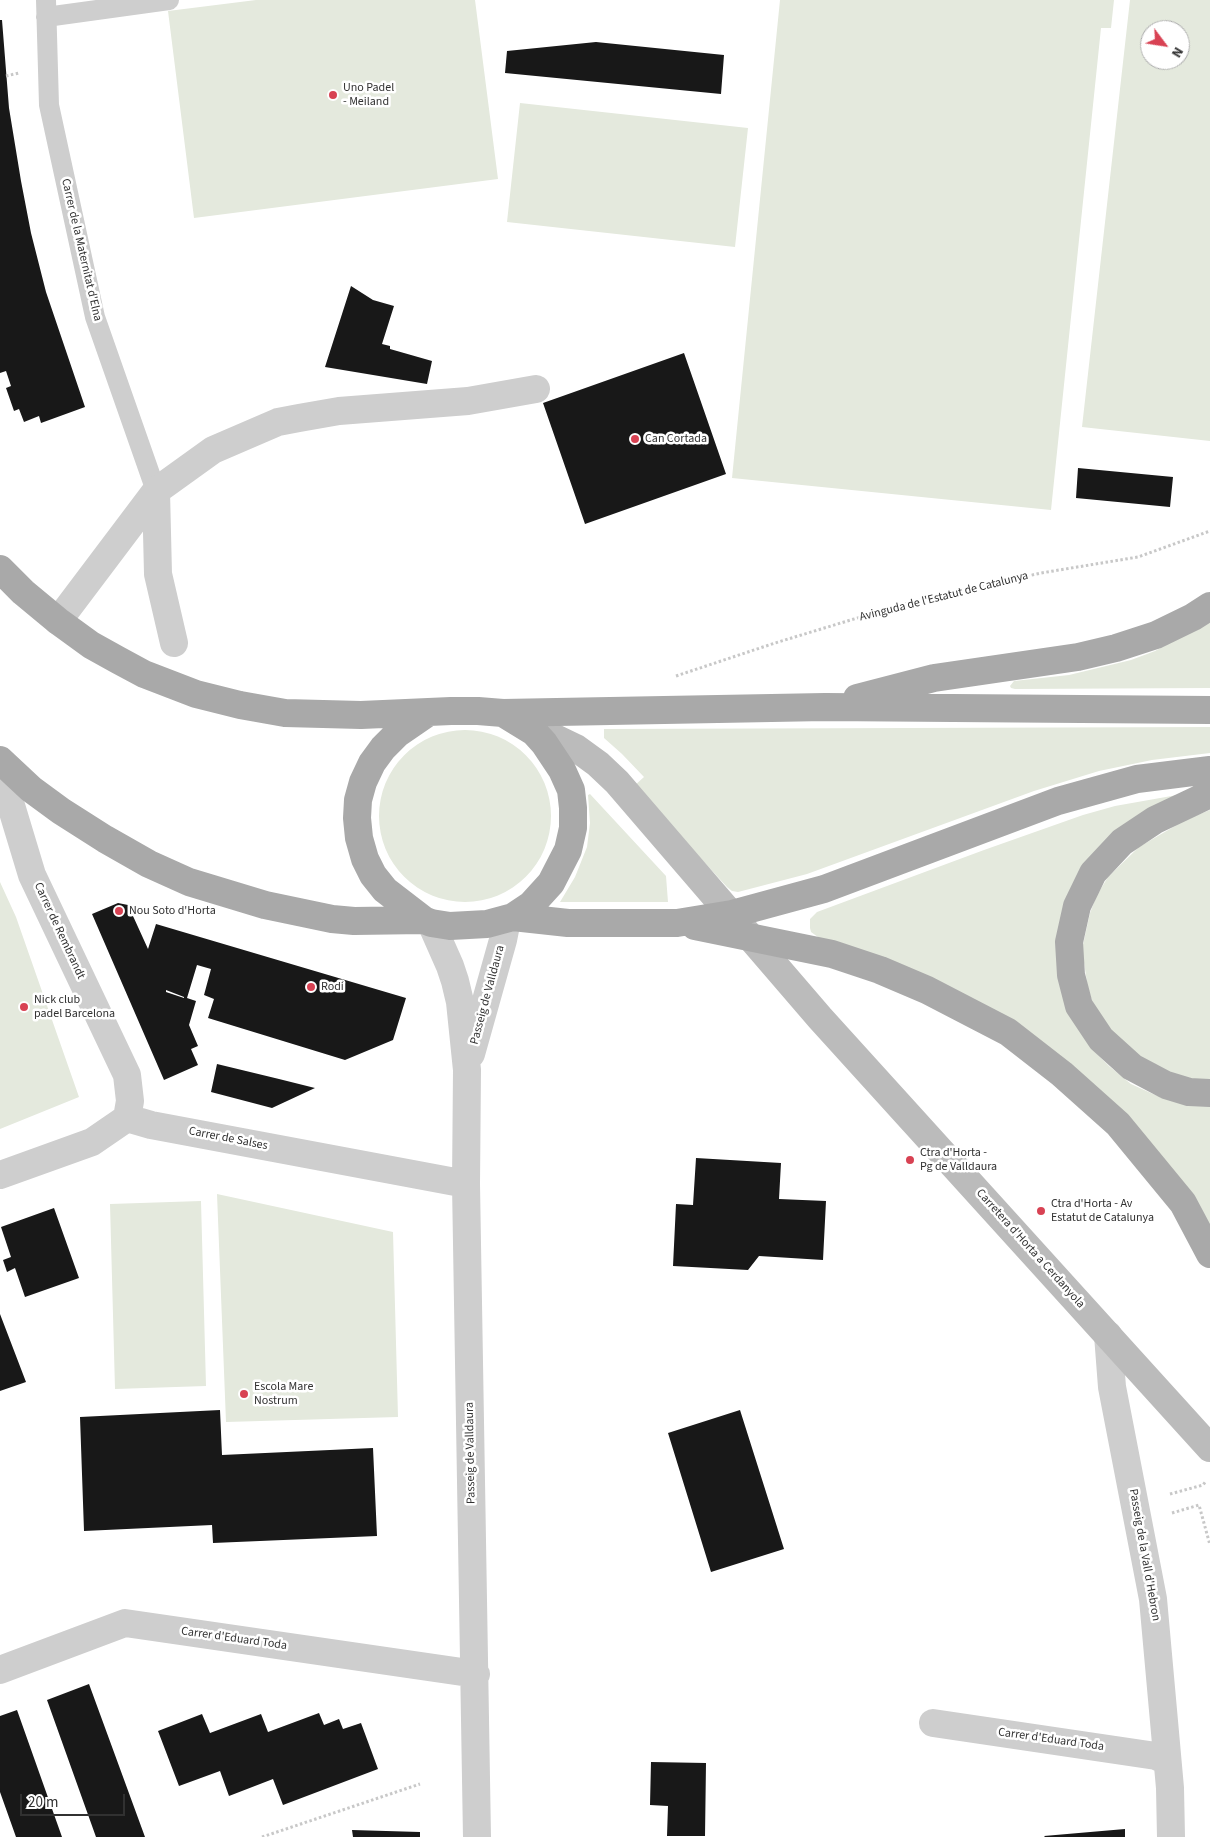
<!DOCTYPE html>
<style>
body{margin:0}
#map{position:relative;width:1210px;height:1837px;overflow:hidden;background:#fff;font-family:"Source Sans 3",sans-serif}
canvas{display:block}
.north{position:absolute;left:1140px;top:20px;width:50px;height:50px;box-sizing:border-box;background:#fff;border:1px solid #adadad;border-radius:50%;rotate:121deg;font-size:14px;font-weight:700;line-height:20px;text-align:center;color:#313131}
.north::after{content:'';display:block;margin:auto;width:18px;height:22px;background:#d84253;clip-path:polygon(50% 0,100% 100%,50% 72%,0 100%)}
.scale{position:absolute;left:20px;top:1794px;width:105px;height:22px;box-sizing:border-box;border:2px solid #313131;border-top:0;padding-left:6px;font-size:15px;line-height:18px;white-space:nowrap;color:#313131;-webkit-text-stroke:4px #fff;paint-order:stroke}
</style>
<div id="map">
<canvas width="1210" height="1837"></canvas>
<div class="north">N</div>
<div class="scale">20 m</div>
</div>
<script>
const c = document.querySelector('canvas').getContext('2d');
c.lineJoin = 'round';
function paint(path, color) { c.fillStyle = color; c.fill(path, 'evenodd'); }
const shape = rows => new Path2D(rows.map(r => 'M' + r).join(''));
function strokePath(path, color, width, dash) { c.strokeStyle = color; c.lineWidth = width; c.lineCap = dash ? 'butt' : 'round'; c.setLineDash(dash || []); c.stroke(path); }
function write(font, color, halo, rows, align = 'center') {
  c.font = font + ' "Source Sans 3",sans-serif'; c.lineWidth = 5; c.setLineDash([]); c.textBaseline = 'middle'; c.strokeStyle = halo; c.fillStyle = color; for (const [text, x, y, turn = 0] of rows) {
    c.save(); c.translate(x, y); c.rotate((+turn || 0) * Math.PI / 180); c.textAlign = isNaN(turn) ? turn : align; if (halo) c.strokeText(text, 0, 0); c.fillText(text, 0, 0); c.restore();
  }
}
paint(shape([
 [256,0,475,0,498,179,194,218,168,11],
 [780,0,1114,0,1111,28,1101,28,1051,510,732,478],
 [1130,0,1210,0,1210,441,1082,427],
 [1150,30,1180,30,1180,60,1150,60],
 [520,103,748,128,735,247,507,222],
 [1210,621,1210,688,1015,689,1011,688,1010,686,1014,681,1069,675,1131,660,1155,651],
 [1210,727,1210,753,1152,760,1099,771,1034,791,807,874,738,892,732,891,727,887,634,786,644,777,622,754,604,738,604,729],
 '379 816a86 86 0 1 1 172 0a86 86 0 1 1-172 0Z',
 [590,794,666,876,668,902,560,902,575,877,587,847,590,823,588,795],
 [1177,795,1074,888,1093,1050,1109,1066,1131,1084,1153,1094,1168,1100,1210,1106,1210,1226,1093,1084,818,937,811,932,810,928,810,919,817,912,984,850,1083,815,1115,806],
 [1210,810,1210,1083,1169,1076,1122,1047,1095,1009,1088,989,1082,949,1090,913,1097,895,1108,877,1139,847,1187,819],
 [0,882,16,917,79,1097,0,1129],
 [217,1194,393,1232,398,1417,226,1422],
 [201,1201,206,1386,115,1389,110,1204]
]), '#e4e9dd');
paint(shape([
 [0,20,2,20,9,108,21,181,31,233,46,292,85,407,41,423,39,416,24,422,19,409,14,411,6,388,11,386,6,371,0,373],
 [596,42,724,55,721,94,505,73,507,51],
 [351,286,373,300,394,306,382,344,390,346,390,349,432,361,427,384,325,367],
 [684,353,726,474,585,524,543,403],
 [1078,468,1173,477,1170,507,1076,498],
 [118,903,128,905,148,949,156,924,406,998,393,1040,345,1060,208,1018,214,999,204,995,211,969,197,965,187,998,196,1001,189,1025,198,1046,191,1049,198,1065,164,1080,92,914],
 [166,990,184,997,184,998,166,992],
 [217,1064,279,1079,315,1088,272,1108,211,1092],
 [696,1158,781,1163,779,1199,826,1201,823,1260,759,1256,748,1270,673,1266,676,1204,693,1205],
 [54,1208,79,1278,25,1297,15,1268,7,1272,3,1260,11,1257,1,1227],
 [0,1314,26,1382,0,1391],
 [220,1410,222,1455,373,1448,377,1536,213,1543,212,1525,84,1531,80,1417],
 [740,1410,784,1549,711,1572,668,1433],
 [89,1684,145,1837,96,1837,47,1700],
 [17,1710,62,1837,16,1837,0,1792,0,1716],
 [319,1713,324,1725,339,1719,343,1729,361,1723,378,1769,283,1805,273,1779,229,1796,220,1771,179,1786,158,1731,202,1714,210,1733,261,1714,268,1732],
 [651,1762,706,1763,705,1836,667,1836,668,1806,650,1805],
 [1125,1829,1125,1837,1045,1837,1044,1836],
 [352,1830,420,1832,420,1837,353,1837]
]), '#181818');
strokePath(shape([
 [6,76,19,73],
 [676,676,775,643,900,605,1041,573,1138,557,1210,531],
 [1170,1494,1203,1485,1206,1481],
 [1172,1513,1199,1505,1210,1545],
 [262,1837,420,1784]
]), '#c8c8c8', 3, [2.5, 2.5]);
strokePath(shape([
 [46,0,49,105,95,317,156,491],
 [46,17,169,0]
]), '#cecece', 20);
strokePath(shape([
 [156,491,158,574,174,643],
 [58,621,156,491,213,450,278,422,299,418,339,411,468,401,536,389],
 [0,769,32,875,127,1075,130,1101,127,1118],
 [431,923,450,966,455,981,460,1002,467,1070,466,1184,477,1837],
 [471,1054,503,940,507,920],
 [0,1175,92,1142,127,1118,151,1125,466,1184],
 [1108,1335,1112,1387,1153,1599,1170,1788,1171,1837],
 [0,1670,125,1623,476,1674],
 [933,1723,1156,1756,1167,1761]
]), '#cecece', 28);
strokePath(shape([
 [522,722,576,748,598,764,617,782,820,1018,1210,1448]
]), '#bbb', 28);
strokePath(shape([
 [0,569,23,592,58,621,91,645,118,660,144,674,196,694,240,705,285,713,361,715,451,711,478,711,503,713,825,707,1210,710],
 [857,698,934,678,1078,657,1116,648,1156,635,1193,617,1210,606],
 [429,712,397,734,383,748,372,763,363,782,358,800,357,818,359,838,365,859,373,875,385,890,424,920,431,923,450,926,487,924,513,917,531,905,551,883,568,850,573,828,573,808,571,790,562,770,544,743,534,732,503,713],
 [0,760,31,789,61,811,105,839,149,864,189,882,265,905,332,919,354,921,424,920],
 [1210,794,1155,820,1122,842,1093,873,1077,906,1069,942,1071,975,1079,1006,1101,1039,1132,1067,1166,1085,1189,1092,1210,1093],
 [513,917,568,923,677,923,732,914,824,889,1058,801,1137,779,1210,770],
 [695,926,832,954,880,970,927,990,1008,1032,1062,1074,1118,1124,1183,1203,1210,1254]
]), '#a9a9a9', 28);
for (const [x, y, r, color] of [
 [333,95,5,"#d84253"],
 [635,439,5,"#d84253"],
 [119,911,5,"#d84253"],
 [311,987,5,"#d84253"],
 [24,1007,5,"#d84253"],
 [910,1160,5,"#d84253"],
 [1041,1211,5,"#d84253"],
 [244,1394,5,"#d84253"]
]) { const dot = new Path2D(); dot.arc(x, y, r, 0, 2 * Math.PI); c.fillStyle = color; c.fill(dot); strokePath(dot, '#fff', 2); }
write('12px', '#313131', '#fff', [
 ["Uno Padel",343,88],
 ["- Meiland",343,102],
 ["Can Cortada",645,439],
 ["Nou Soto d'Horta",129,911],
 ["Rodi",321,987],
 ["Nick club",34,1000],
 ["padel Barcelona",34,1014],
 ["Ctra d'Horta -",920,1153],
 ["Pg de Valldaura",920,1167],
 ["Ctra d'Horta - Av",1051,1204],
 ["Estatut de Catalunya",1051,1218],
 ["Escola Mare",254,1387],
 ["Nostrum",254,1401]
], 'left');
write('12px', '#313131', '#fff', [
 ["Carrer de la Maternitat d'Elna",81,250,77],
 ["Avinguda de l'Estatut de Catalunya",944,597,-14],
 ["Carrer de Rembrandt",59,931,65],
 ["Passeig de Valldaura",488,995,-75],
 ["Carrer de Salses",228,1139,11],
 ["Carretera d'Horta a Cerdanyola",1030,1249,48],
 ["Passeig de Valldaura",471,1453,-91],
 ["Passeig de la Vall d'Hebron",1144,1555,80],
 ["Carrer d'Eduard Toda",234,1639,8],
 ["Carrer d'Eduard Toda",1051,1740,8]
]);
</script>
